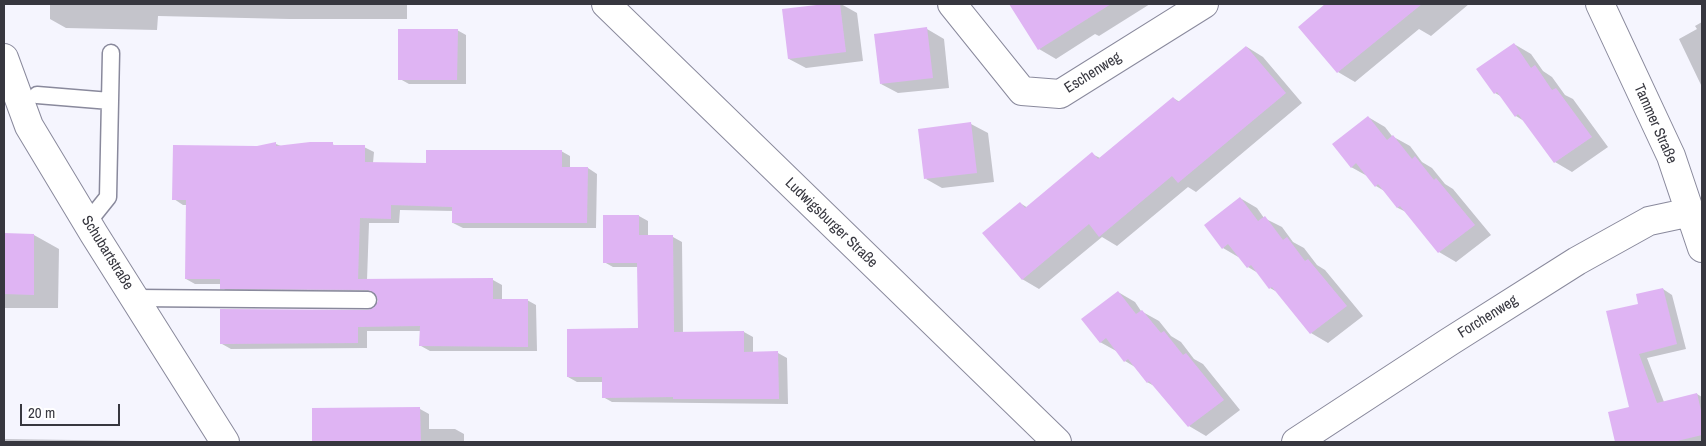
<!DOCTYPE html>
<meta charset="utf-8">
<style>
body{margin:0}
#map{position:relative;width:1706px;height:446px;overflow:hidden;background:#f5f5fe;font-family:"Archivo Narrow",sans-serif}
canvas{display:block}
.frame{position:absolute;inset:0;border:5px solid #37373f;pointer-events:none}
.scale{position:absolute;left:20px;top:404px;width:100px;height:22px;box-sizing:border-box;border:2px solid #37373f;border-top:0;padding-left:6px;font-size:15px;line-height:18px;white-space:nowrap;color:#37373f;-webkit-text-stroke:4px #fff;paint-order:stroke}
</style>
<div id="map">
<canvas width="1706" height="446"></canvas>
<div class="frame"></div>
<div class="scale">20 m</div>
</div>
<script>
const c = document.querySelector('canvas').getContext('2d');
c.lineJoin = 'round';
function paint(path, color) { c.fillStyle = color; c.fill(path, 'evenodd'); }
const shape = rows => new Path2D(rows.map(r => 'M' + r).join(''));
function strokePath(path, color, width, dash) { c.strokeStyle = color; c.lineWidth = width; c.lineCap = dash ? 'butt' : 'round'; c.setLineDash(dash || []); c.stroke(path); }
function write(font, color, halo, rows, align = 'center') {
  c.font = font + ' "Archivo Narrow",sans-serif'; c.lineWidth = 4; c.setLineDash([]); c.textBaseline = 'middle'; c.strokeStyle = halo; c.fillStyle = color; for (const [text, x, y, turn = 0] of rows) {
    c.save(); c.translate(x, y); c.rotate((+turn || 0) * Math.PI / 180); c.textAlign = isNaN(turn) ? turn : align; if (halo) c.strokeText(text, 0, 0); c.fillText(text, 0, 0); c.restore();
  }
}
paint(shape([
 [50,4,407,4,407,19,289,19,158,16,157,30,66,28,50,19],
 [841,4,857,13,863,61,806,68,789,59,784,10],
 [1011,4,1150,4,1099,36,1095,34,1056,59,1039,49],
 [1327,4,1469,4,1431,36,1419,29,1355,82,1338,72,1300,27],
 [1702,22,1702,87,1679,39,1697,29,1695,26],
 [927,29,944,39,949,88,898,93,881,84],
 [457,30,466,35,466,84,409,84,400,79],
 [1514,44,1531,54,1543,71,1552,77,1565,95,1573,99,1608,147,1572,172,1555,162,1524,121,1516,116,1504,98,1495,93],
 [1247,47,1263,57,1302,103,1196,192,1188,187,1117,246,1102,237,1039,289,1022,279,1020,203,1028,208,1092,154,1100,158,1173,98,1180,102],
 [1368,117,1385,127,1392,136,1410,146,1422,162,1432,168,1445,184,1453,189,1491,235,1456,262,1439,252,1408,213,1398,208,1386,192,1376,186,1369,177,1351,167],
 [971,124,988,133,994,182,942,188,926,179],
 [276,144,281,146,332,144,336,146,364,147,374,152,373,163,427,165,561,151,570,156,570,168,588,168,597,174,596,228,463,228,453,223,454,211,400,210,399,223,369,223,367,280,493,280,502,285,502,300,527,300,536,305,537,351,430,351,421,346,421,331,367,331,367,348,231,349,222,344,368,311,377,306,379,301,378,295,231,293,222,288,222,284,195,284,186,279,187,205,183,205,174,199,257,147],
 [1240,198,1257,208,1264,218,1282,227,1293,242,1304,248,1317,265,1325,270,1363,316,1328,343,1311,333,1279,293,1270,288,1258,273,1248,267,1240,258,1223,248],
 [639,216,648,221,648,236,673,237,682,242,683,333,744,332,753,337,753,353,778,353,787,358,788,404,612,402,603,397,603,382,577,382,568,377,640,330,639,267,613,267,604,262],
 [4,235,34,235,59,249,58,308,4,308],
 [1663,289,1672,295,1686,349,1647,358,1664,402,1697,394,1702,397,1702,442,1616,442,1609,413,1630,408,1639,305],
 [1118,292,1135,302,1141,311,1159,321,1171,336,1181,342,1194,359,1203,364,1240,410,1206,436,1189,426,1156,387,1147,382,1135,367,1125,361,1118,352,1100,342],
 [313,409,420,409,429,414,429,429,455,429,464,434,464,442,313,442],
 [4,439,144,441,146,442,4,442]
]), '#0003');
paint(shape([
 [825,4,840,4,846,52,788,59,782,9],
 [1009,4,1111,4,1038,50],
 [1325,4,1422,4,1337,73,1298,27],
 [927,27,933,78,880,84,874,34],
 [398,29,458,29,457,80,398,80],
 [1514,43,1531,68,1535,65,1552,90,1556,88,1592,137,1554,163,1518,114,1515,117,1497,92,1494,94,1476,69],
 [1246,46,1286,93,1178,183,1172,176,1099,237,1089,224,1022,280,982,233,1020,202,1025,208,1092,152,1098,159,1173,97,1178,102],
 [1368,116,1387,140,1393,135,1412,159,1415,156,1434,180,1436,178,1475,225,1438,253,1400,206,1397,208,1378,184,1375,187,1356,163,1351,168,1332,144],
 [971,122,977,173,924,179,918,129],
 [276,142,276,146,310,142,333,142,333,145,365,145,365,162,426,163,426,150,562,150,562,167,588,167,587,223,452,223,452,207,391,205,391,219,360,218,358,279,493,278,493,299,528,299,528,347,419,346,420,326,358,327,358,343,220,344,220,309,368,310,373,308,378,301,376,295,368,290,220,289,220,279,185,279,186,200,172,200,173,145,257,146],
 [1240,197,1258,221,1265,216,1283,240,1287,237,1305,261,1308,259,1347,306,1310,334,1272,287,1269,289,1251,265,1247,268,1228,244,1222,249,1204,225],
 [603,215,639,215,639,235,673,235,674,332,744,331,744,352,778,351,779,399,673,399,673,397,602,398,602,377,567,377,567,329,638,328,637,263,603,263],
 [4,233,34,234,34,295,4,294],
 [1663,288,1677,344,1639,354,1657,403,1697,393,1702,415,1702,435,1673,442,1615,442,1608,412,1629,407,1606,311,1638,304,1636,294],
 [1118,291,1136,314,1142,310,1161,333,1164,331,1183,355,1186,353,1224,400,1188,427,1149,381,1147,383,1128,359,1124,362,1106,338,1100,343,1081,319],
 [420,407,421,442,312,442,312,408]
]), '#dfb4f3');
const service = shape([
 [37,95,110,101],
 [88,222,108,197,111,53],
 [135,298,368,300]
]);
const minor = shape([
 [952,4,1022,91,1060,94,1204,4],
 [1600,4,1671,156,1702,248],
 [4,58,29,126,94,234,225,442],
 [1296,442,1449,342,1577,261,1649,221,1691,212]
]);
const tertiary = shape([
 [606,4,1057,442]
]);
strokePath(service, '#89899c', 19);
strokePath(minor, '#89899c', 30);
strokePath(tertiary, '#89899c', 30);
strokePath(service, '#fff', 16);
strokePath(minor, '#fff', 28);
strokePath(tertiary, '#fff', 28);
write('15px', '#37373f', '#fff', [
 ["Eschenweg",1093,73,-32],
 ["Tammer Straße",1655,124,66],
 ["Ludwigsburger Straße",831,223,44],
 ["Schubartstraße",107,253,58],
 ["Forchenweg",1488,317,-32]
]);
</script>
